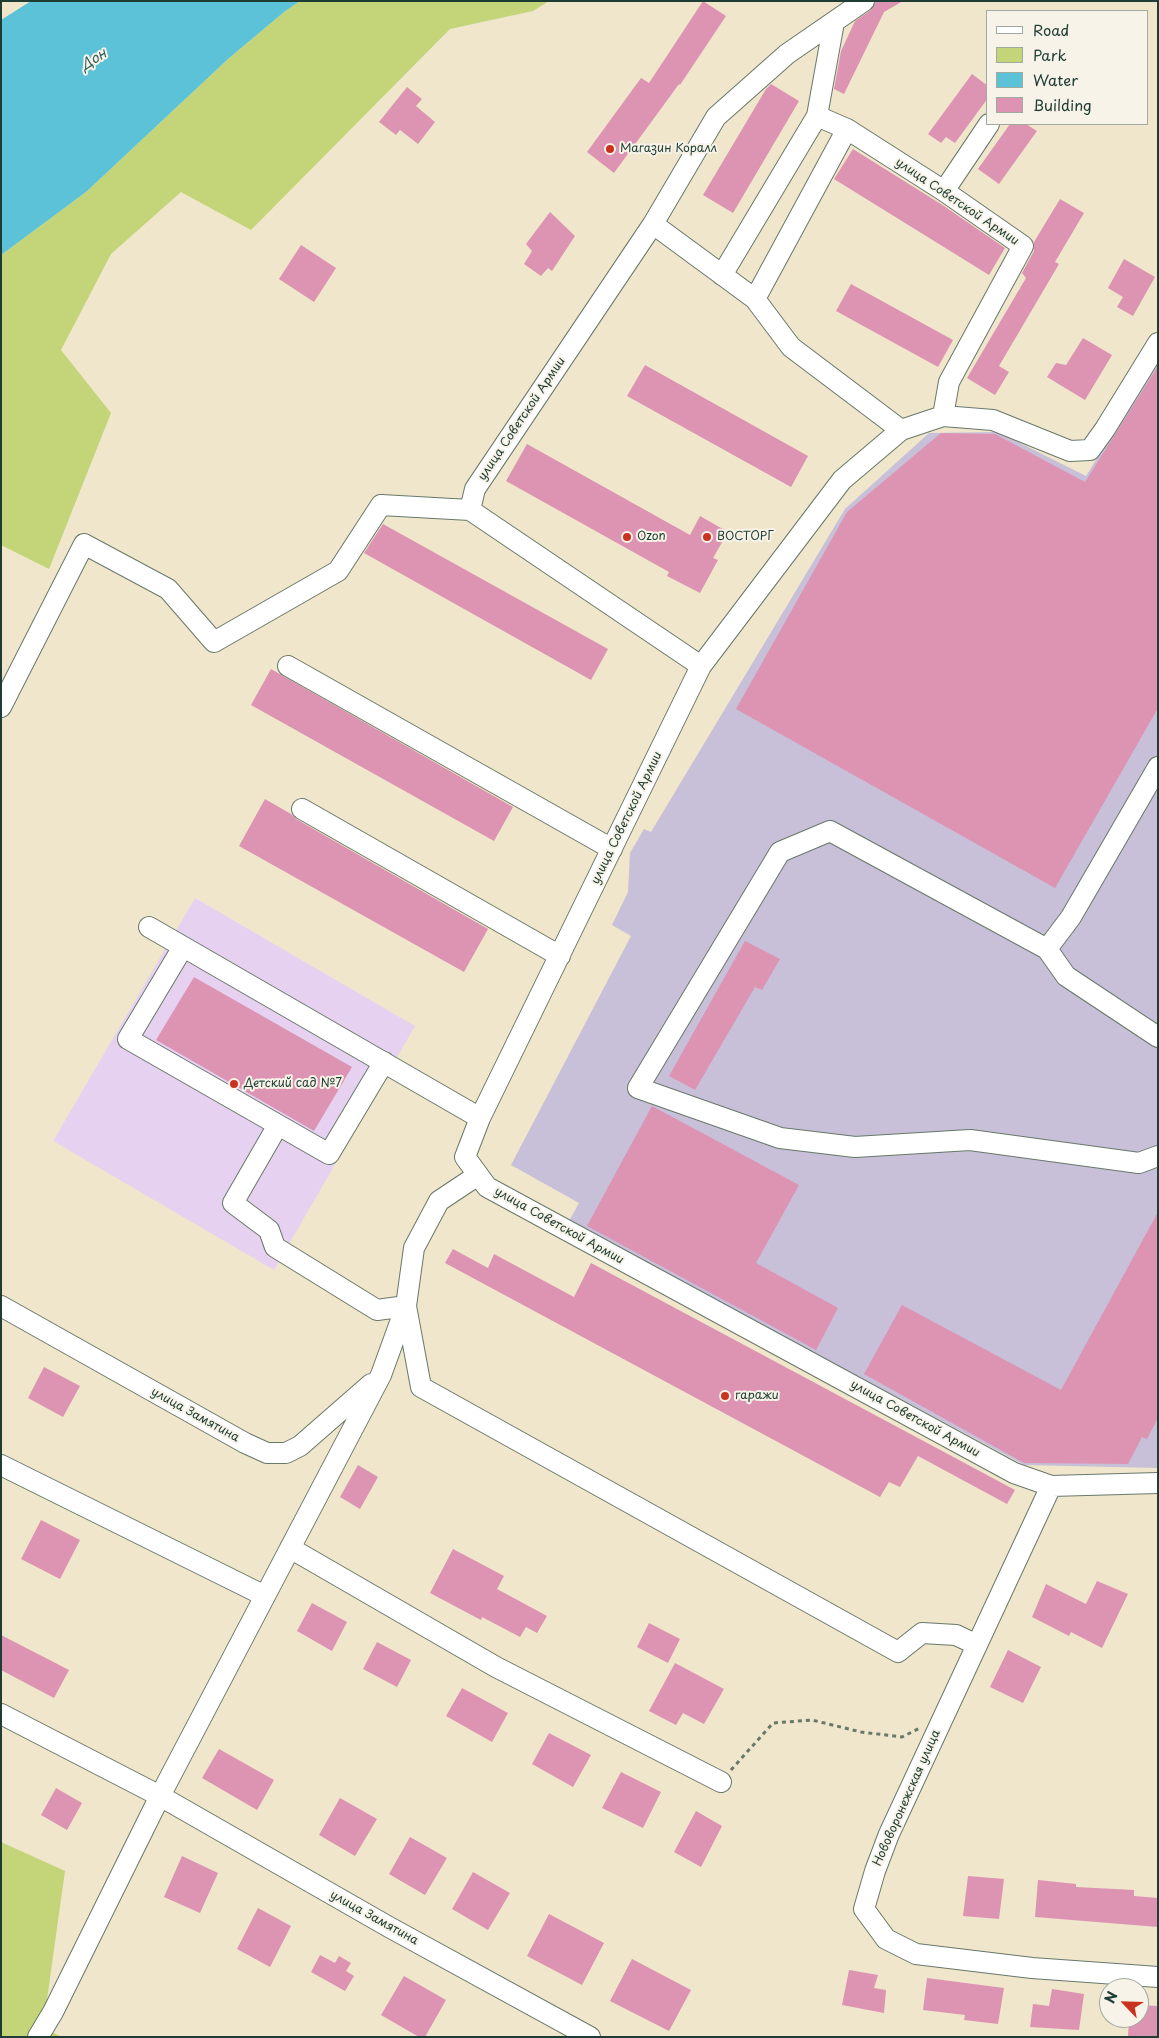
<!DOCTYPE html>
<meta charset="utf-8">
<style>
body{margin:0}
#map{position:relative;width:1159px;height:2038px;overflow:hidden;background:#f0e6cc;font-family:"Playpen Sans",sans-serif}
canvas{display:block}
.frame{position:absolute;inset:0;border:2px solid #1f3d34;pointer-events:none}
.legend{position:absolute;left:986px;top:10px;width:162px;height:115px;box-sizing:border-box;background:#f7f3e8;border:1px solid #a1aaa0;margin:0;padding:6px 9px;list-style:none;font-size:15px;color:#1f3d34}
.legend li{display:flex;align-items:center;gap:10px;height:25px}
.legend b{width:25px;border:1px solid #a1aaa0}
.north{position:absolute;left:1099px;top:1978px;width:50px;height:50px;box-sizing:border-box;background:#f7f3e8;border:1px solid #a1aaa0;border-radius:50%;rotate:294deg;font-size:14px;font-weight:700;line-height:20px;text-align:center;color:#1f3d34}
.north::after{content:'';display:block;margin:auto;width:18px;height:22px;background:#c8321e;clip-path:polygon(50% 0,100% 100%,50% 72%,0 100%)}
</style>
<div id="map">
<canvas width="1159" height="2038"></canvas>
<div class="frame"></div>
<ul class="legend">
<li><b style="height:6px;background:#fff"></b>Road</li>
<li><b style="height:14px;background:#c3d578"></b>Park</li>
<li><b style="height:14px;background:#5bc2d8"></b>Water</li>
<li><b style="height:14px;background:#dc94b2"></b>Building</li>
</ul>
<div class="north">N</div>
</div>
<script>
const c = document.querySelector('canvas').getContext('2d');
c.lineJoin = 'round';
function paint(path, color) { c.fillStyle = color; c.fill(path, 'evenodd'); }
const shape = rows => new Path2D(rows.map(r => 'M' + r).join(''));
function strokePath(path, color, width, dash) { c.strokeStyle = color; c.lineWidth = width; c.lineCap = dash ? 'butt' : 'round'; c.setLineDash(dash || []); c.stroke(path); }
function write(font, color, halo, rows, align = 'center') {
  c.font = font + ' "Playpen Sans",sans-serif'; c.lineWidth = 4; c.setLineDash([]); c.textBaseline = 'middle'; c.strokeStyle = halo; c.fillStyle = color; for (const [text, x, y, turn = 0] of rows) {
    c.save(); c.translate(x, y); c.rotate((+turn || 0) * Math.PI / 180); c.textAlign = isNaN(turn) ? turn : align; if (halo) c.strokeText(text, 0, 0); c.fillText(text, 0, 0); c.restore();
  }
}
paint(shape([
 [195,898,415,1026,274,1270,53,1141]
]), '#e6d2f0');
paint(shape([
 [1158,362,1158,1468,1024,1465,569,1221,579,1203,511,1165,631,936,612,925,628,892,630,853,644,829,651,832,845,509,929,433,998,432,1086,476]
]), '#c8bfd8');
paint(shape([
 [300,1,549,1,533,11,450,29,251,230,181,192,111,254,61,350,111,413,49,569,1,545,1,255,86,192,228,59,284,12],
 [1,1842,65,1871,43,2028,62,2037,1,2037]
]), '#c3d578');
paint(shape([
 [31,1,300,1,284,12,228,59,86,192,1,255,1,20]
]), '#5bc2d8');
paint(shape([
 [703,1,726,16,680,85,679,84,614,173,587,152,641,78,649,83],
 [876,1,903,1,884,12,844,94,834,89,841,51,855,21,871,10],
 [972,74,988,86,988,98,955,143,946,137,941,143,928,134],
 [771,84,799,101,733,213,703,195,766,89],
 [407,87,422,99,416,106,435,122,418,144,400,130,396,135,379,122],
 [1010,124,1026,124,1037,131,999,184,978,169],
 [853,149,944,206,1005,248,989,275,834,179],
 [1060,199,1084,213,1055,262,1059,264,999,366,1009,372,995,395,967,378,1026,278,1022,273,1034,251,1034,242],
 [550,212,575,236,552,271,548,268,541,276,524,264,532,251,526,244],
 [301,245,336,268,314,302,279,279],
 [1124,259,1155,277,1133,316,1117,307,1123,297,1108,288],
 [851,284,953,340,938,367,836,311],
 [1083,338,1112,355,1085,400,1047,377,1056,363,1066,365],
 [645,365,808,456,791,487,627,396],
 [1158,366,1158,708,1055,888,736,709,847,512,941,433,995,434,1085,482],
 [527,444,690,535,700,516,728,532,713,558,718,560,700,593,667,576,669,572,506,481],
 [383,524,608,649,591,680,364,553],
 [271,669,513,807,494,841,251,705],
 [265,799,291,814,296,819,488,929,464,972,239,846],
 [745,941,780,959,762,990,755,987,695,1090,669,1076],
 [194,977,352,1067,314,1131,156,1040],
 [652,1106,799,1185,756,1263,838,1308,816,1350,587,1226],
 [1158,1212,1158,1418,1147,1439,1142,1437,1128,1464,1024,1463,864,1374,902,1305,1061,1390],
 [453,1249,488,1268,494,1254,574,1297,591,1263,1015,1490,1007,1504,918,1456,900,1487,889,1482,880,1497,445,1263],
 [44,1367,80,1386,63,1417,28,1398],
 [358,1465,378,1477,360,1509,340,1497],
 [41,1520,80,1540,60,1579,21,1559],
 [453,1549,504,1576,497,1589,547,1616,537,1633,526,1627,520,1637,482,1617,481,1620,430,1593],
 [1097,1581,1128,1594,1102,1648,1071,1632,1069,1636,1032,1617,1046,1584,1086,1604],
 [312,1603,347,1622,332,1651,297,1631],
 [649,1623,680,1639,668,1663,637,1647],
 [1,1635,69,1670,54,1698,1,1670],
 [377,1642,411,1660,397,1687,363,1669],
 [1008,1650,1041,1667,1023,1703,990,1687],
 [675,1663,724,1689,704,1724,683,1713,676,1725,649,1711],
 [462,1688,508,1713,492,1742,446,1716],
 [549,1733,591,1755,573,1787,532,1764],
 [219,1749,274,1780,257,1810,202,1778],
 [621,1772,661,1792,643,1828,602,1808],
 [56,1788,82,1803,67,1830,41,1815],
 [340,1798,377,1819,355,1856,319,1835],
 [696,1811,722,1826,701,1867,674,1852],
 [410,1837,447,1858,425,1895,389,1874],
 [182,1856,218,1873,200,1913,164,1897],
 [473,1872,510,1893,488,1930,452,1909],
 [968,1876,1004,1879,999,1919,963,1916],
 [1038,1880,1076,1884,1076,1887,1134,1890,1134,1896,1158,1898,1158,1927,1035,1917],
 [258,1908,291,1926,270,1967,237,1949],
 [549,1914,604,1943,582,1985,527,1956],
 [320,1955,335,1963,339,1956,351,1963,346,1971,354,1976,345,1991,311,1972],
 [632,1959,691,1990,669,2031,610,2001],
 [849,1970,878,1975,874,1988,886,1990,884,2013,842,2005],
 [404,1976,446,2000,425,2037,419,2037,381,2015],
 [927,1978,1004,1988,998,2024,964,2020,965,2015,923,2010],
 [1052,1989,1084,1994,1079,2030,1030,2027,1033,2004,1049,2006],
 [1139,2005,1158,2006,1158,2037,1128,2037,1129,2018,1139,2018]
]), '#dc94b2');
const minor = shape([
 [864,1,787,54,716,117,653,224,755,299,791,347,901,430],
 [834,22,817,116,847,129],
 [944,191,989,124],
 [653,224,475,489,470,510,701,666],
 [722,275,817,116],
 [755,299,847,129,944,191,1023,246,949,382,943,416,901,430,842,480,701,666,480,1118,465,1157,487,1187,1014,1473,1051,1486,1158,1483],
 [943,416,993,420,1070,451,1090,450,1105,429,1158,343],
 [288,666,612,849],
 [1,707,84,544,168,589,214,642,338,571,381,505,470,510],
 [302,809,560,956],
 [149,927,480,1118],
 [183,947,128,1039,329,1154,384,1062],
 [1047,949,1071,917,1158,767],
 [1158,1037,1066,976,1047,949,830,831,780,852,638,1088,780,1138,855,1147,970,1140,1139,1163,1158,1156],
 [278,1125,233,1203,269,1230,275,1247,377,1310,406,1306,421,1387,898,1652,922,1633,956,1635,977,1645],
 [478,1175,439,1201,414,1248,406,1306,381,1375,160,1796,389,1927,590,2037],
 [1,1306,245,1443,267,1453,286,1453,300,1446,371,1384],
 [1,1465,265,1596],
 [1051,1486,889,1834,875,1871,864,1909,886,1939,916,1954,1032,1968,1158,1977],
 [290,1548,496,1667,721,1782],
 [1,1714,160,1796,53,2012,38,2037]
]);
strokePath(minor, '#687869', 22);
strokePath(shape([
 [731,1770,773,1723,812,1720,861,1732,902,1737,920,1728]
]), '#687869', 3, [4, 4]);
strokePath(minor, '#fff', 20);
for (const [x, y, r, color] of [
 [610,149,5,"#c8321e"],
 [627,537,5,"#c8321e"],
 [707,537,5,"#c8321e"],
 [234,1084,5,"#c8321e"],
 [725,1396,5,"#c8321e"]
]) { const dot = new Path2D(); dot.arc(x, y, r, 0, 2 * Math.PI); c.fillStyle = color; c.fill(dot); strokePath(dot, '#f7f3e8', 2); }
write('12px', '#1f3d34', '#f7f3e8', [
 ["Магазин Коралл",620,149],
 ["Ozon",637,537],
 ["ВОСТОРГ",717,537],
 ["Детский сад №7",244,1084],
 ["гаражи",735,1396]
], 'left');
write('12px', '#1f3d34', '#f7f3e8', [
 ["улица Советской Армии",957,202,34],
 ["улица Советской Армии",522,419,-56],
 ["улица Советской Армии",627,818,-64],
 ["улица Советской Армии",559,1226,29],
 ["улица Замятина",195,1415,29],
 ["улица Советской Армии",915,1419,29],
 ["Нововоронежская улица",907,1798,-66],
 ["улица Замятина",374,1918,29]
]);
write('italic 14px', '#2e5e5d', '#f7f3e8', [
 ["Дон",94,60,-32]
]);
</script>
